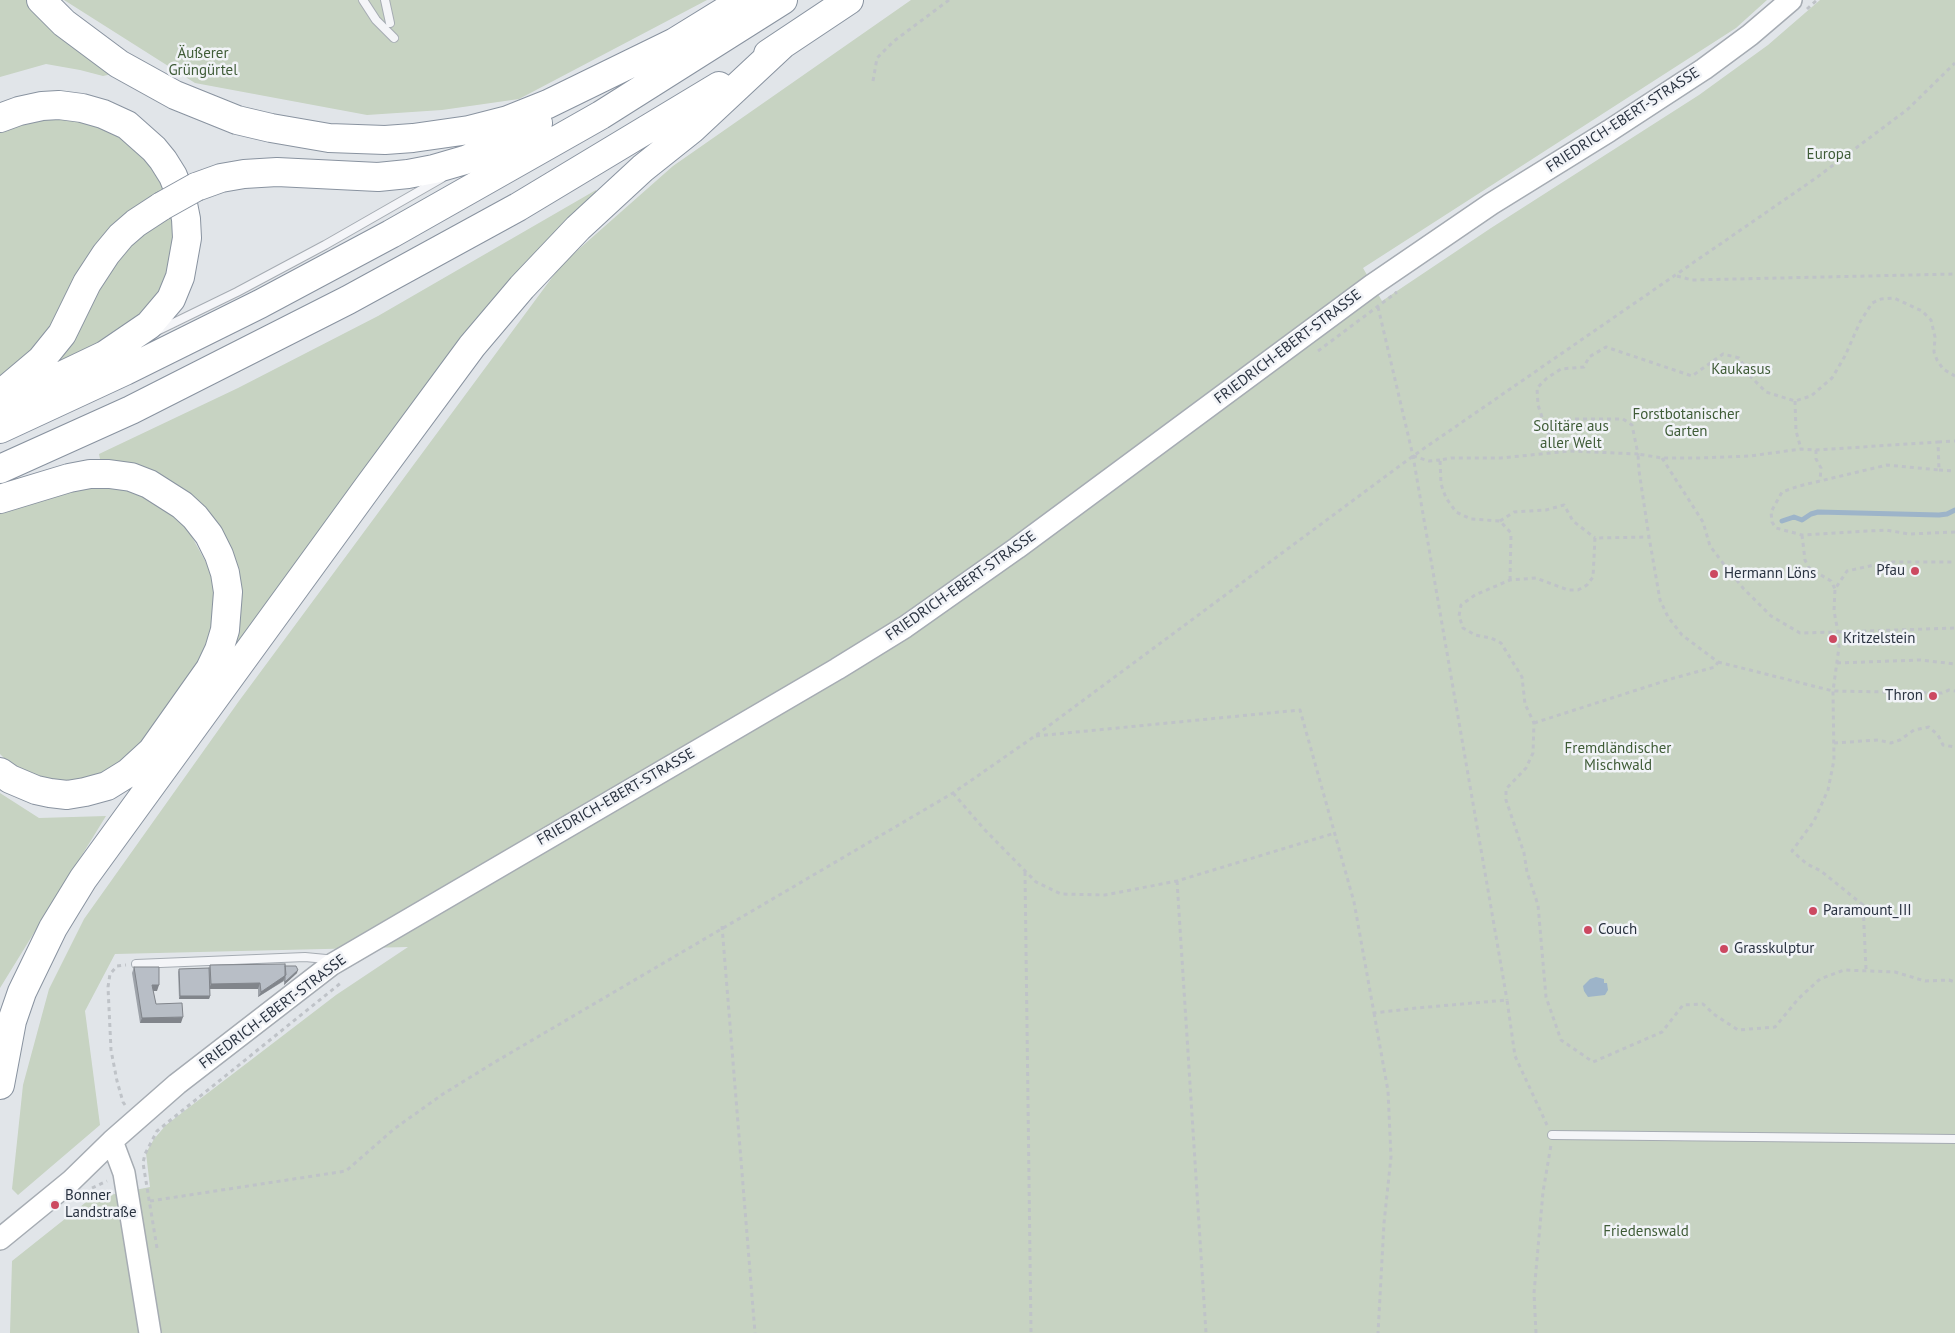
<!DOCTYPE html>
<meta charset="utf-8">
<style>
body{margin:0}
canvas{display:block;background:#e1e5e9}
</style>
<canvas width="1955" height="1333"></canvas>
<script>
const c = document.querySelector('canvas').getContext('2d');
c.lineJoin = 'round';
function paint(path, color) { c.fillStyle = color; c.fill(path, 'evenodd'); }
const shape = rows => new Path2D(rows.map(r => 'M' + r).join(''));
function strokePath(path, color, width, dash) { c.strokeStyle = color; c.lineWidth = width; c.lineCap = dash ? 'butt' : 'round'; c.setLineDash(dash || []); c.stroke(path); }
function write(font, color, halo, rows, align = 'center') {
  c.font = font + ' "PT Sans",sans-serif'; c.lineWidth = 5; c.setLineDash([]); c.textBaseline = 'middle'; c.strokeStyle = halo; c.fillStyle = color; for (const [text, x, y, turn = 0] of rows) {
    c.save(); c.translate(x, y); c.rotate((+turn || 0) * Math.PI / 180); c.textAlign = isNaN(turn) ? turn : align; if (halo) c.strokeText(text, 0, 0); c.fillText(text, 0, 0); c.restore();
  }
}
paint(shape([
 [0,0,26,0,46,23,117,73,103,76,80,70,46,64,0,77],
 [64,0,707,0,519,99,442,110,367,115,195,83],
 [911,0,1767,0,1736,28,1363,268,1382,301,1491,228,1699,95,1768,45,1820,0,1955,0,1955,1333,10,1333,12,1261,90,1199,150,1187,146,1153,154,1139,166,1125,336,995,408,947,115,954,85,1011,100,1125,18,1195,12,1189,23,1085,49,989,84,919,239,701,562,264,673,166],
 [71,116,107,127,136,145,168,192,48,335,0,382,0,130,33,118],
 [596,190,596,196,228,662,230,553,200,502,156,473,105,465,100,459,99,454,238,388,378,316],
 [174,209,176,226,169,281,132,328,50,366,125,248],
 [77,485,123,488,162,501,187,528,214,577,218,612,206,655,139,754,86,783,43,780,17,771,0,754,0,514],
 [0,793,39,818,106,816,0,988]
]), '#c7d3c2');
paint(shape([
 [1596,977,1604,979,1604,983,1607,983,1608,990,1605,995,1588,997,1584,991,1583,986,1590,979]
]), '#9db4c9');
strokePath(shape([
 [1782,521,1794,517,1802,520,1811,514,1818,512,1939,515,1947,514,1955,510]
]), '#9db4c9', 5);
const service = shape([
 [363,0,376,20,394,38],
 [385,0,390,23],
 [157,331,237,292,325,245,442,178],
 [136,964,305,957,326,959,330,963],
 [1552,1135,1955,1139]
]);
const secondary = shape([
 [112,1141,124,1173,150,1333],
 [0,1239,71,1181,112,1141,177,1084,331,965,837,669,905,627,1017,548,1371,286,1491,204,1609,131,1704,69,1750,35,1791,0]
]);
const motorway = shape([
 [41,0,64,23,119,64,175,95,237,120,271,128,329,138,385,140,413,138,469,130,508,120,548,104,677,41],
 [662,50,743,0],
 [768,54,849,0],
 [0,118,19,111,42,106,59,105,82,108,103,114,127,125,154,149,163,160,173,176,182,199,186,219,187,238,180,277,171,299,149,325,105,355,0,405],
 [196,187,221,178,244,174,277,172,378,177,408,174,434,169,465,160,495,147,538,123],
 [3,392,41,360,62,334,87,283,106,254,121,236,136,223,162,206],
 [0,429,125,371,260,304,391,234,601,115,783,0],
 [0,469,131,410,348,300,518,207,719,86],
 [0,499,69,478,90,474,109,474,131,477,149,484,182,505,195,517,209,535,219,555,225,573,228,592,225,630,219,650,210,669,152,751,128,773,107,786,85,792,67,795,50,793,36,790,10,779,0,772],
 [0,1085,12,1021,22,992,53,928,83,879,368,487,472,346,522,287,578,228,643,168,692,129,783,44]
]);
strokePath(service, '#a6acb3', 10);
strokePath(secondary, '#a6acb3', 24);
strokePath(motorway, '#8993a0', 30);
strokePath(shape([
 [1807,9,1817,0],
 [873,81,877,58,894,41,949,0],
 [1677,276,1692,280,1955,274],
 [1378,307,1413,456,1507,1000],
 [1318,351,1397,292],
 [1795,401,1796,431,1801,449],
 [1551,423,1547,439,1552,452],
 [1938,442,1955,441],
 [1816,450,1816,459,1821,468,1820,481],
 [1413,456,1429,461,1440,460],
 [1662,458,1703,522,1710,546,1726,567,1743,588,1771,616,1800,633,1838,632,1834,611,1835,589,1847,571,1888,562,1955,562],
 [1939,470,1955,471],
 [1500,521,1514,512,1546,510,1564,505,1573,521,1595,538],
 [1955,532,1909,534,1886,530,1802,535,1776,528,1772,522,1771,512,1782,492,1799,486,1887,465,1939,470,1938,442,1816,450,1801,449,1750,456,1700,458,1662,458,1638,454,1639,471,1649,537,1595,538,1593,577,1587,585,1578,590,1568,590,1536,578,1510,580,1475,595,1461,605,1459,616,1463,628,1475,635,1491,638,1501,643,1522,677,1525,704,1534,723,1533,753,1526,768,1506,789,1506,800,1524,853,1527,872,1538,905,1546,997,1561,1040,1593,1062,1662,1032,1683,1005,1703,1004,1715,1015,1738,1030,1775,1027,1799,998,1820,979,1844,970,1895,972,1925,981,1949,980,1955,982],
 [1802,535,1805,560,1809,568,1831,581,1835,589],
 [1510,580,1511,533,1500,521,1471,519,1456,512,1446,498,1441,484,1440,460,1451,458,1501,458,1570,451,1638,454,1632,425,1623,419,1571,419,1551,423,1543,420,1538,405,1537,388,1547,378,1561,369,1584,367,1589,357,1606,347,1692,376,1723,354,1739,358,1751,377,1766,392,1795,401,1811,396,1832,378,1845,356,1860,322,1872,303,1881,299,1894,298,1922,311,1931,320,1935,337,1934,352,1937,360,1943,369,1955,376],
 [1718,662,1833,691,1942,693,1949,690,1955,691],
 [1837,663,1920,660,1955,664],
 [1534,723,1674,678,1715,667,1718,662,1682,635,1668,617,1660,600,1649,537],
 [1036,736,1300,710,1354,902,1374,1013,1417,1008,1507,1000,1515,1056,1547,1125],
 [1834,743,1878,740,1891,743,1900,740,1914,730,1929,727,1938,735,1943,745,1955,747],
 [953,793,984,829,1036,882,1061,894,1105,895,1177,881,1335,833],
 [1025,872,1031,1333],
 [1177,881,1206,1333],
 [722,926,755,1333],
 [1866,969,1863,905,1821,871,1807,864,1792,851,1814,821,1828,790,1834,760,1833,691,1839,647,1838,632,1955,628],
 [1374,1013,1388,1091,1391,1157,1384,1223,1378,1333],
 [125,1105,123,1102,117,1081,111,1050,108,987,110,974,117,966,126,965],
 [92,1188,107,1181],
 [150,1201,346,1171,394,1129,443,1094,495,1062,953,793,1035,736,1413,456,1816,178,1908,109,1955,63],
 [157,1248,143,1163,145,1154,157,1131,342,982],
 [1536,1333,1534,1293,1543,1192,1551,1145]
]), '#bfc3c8', 3, [4, 4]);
strokePath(service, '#f4f5f8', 8);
strokePath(secondary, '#fff', 21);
strokePath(motorway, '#fff', 28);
const motorwayBridge = shape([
 [162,206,196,187]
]);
strokePath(motorwayBridge, '#8993a0', 30, []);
strokePath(motorwayBridge, '#fff', 28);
paint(shape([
 [210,965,285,966,297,973,284,985,284,981,258,997,258,989,210,989,210,996,209,999,179,999,178,972,179,969,209,968],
 [134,967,157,991,153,991,156,1004,181,1023,140,1023,132,973]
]), '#9ea3aa');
paint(shape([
 [298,970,297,973,284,985,285,982],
 [286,975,283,981,258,997,261,992],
 [260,983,258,989,209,989,211,984],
 [152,985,159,985,157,991,150,991],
 [180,996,210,996,209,999,179,999],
 [183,1017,181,1023,140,1023,142,1018]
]), '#81858b');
const building = shape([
 [285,964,286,975,261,992,260,983,211,984,210,965,285,964],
 [285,966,296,966,298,970,285,982,285,966],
 [134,967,159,967,159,985,152,985,156,1004,182,1003,183,1017,142,1018,134,967],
 [209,968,210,996,180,996,179,969,209,968]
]);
paint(building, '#b8bec6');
strokePath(building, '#81858b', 1);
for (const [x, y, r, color] of [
 [1915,571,5,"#cc4961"],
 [1714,574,5,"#cc4961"],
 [1833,639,5,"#cc4961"],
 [1933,696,5,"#cc4961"],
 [1813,911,5,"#cc4961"],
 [1588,930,5,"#cc4961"],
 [1724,949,5,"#cc4961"],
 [55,1205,5,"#cc4961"]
]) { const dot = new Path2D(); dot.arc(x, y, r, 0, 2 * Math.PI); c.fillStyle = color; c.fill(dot); strokePath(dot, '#f1f3f7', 2); }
write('15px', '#3f5c37', '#f1f3f7', [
 ["Äußerer",203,54],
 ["Grüngürtel",203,71],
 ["Europa",1829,155],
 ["Kaukasus",1741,370],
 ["Forstbotanischer",1686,415],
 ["Garten",1686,432],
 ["Solitäre aus",1571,427],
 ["aller Welt",1571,444],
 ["Fremdländischer",1618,749],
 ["Mischwald",1618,766],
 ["Friedenswald",1646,1232]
]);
write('15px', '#2a3341', '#f1f3f7', [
 ["FRIEDRICH-EBERT-STRASSE",1623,120,-33],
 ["FRIEDRICH-EBERT-STRASSE",1288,347,-37],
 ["FRIEDRICH-EBERT-STRASSE",961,586,-35],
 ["FRIEDRICH-EBERT-STRASSE",616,797,-30],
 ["FRIEDRICH-EBERT-STRASSE",273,1012,-37]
]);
write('15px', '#2a3341', '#f1f3f7', [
 ["Pfau",1905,571,"right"],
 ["Hermann Löns",1724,574],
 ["Kritzelstein",1843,639],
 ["Thron",1923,696,"right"],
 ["Paramount_III",1823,911],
 ["Couch",1598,930],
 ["Grasskulptur",1734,949],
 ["Bonner",65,1196],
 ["Landstraße",65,1213]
], 'left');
</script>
